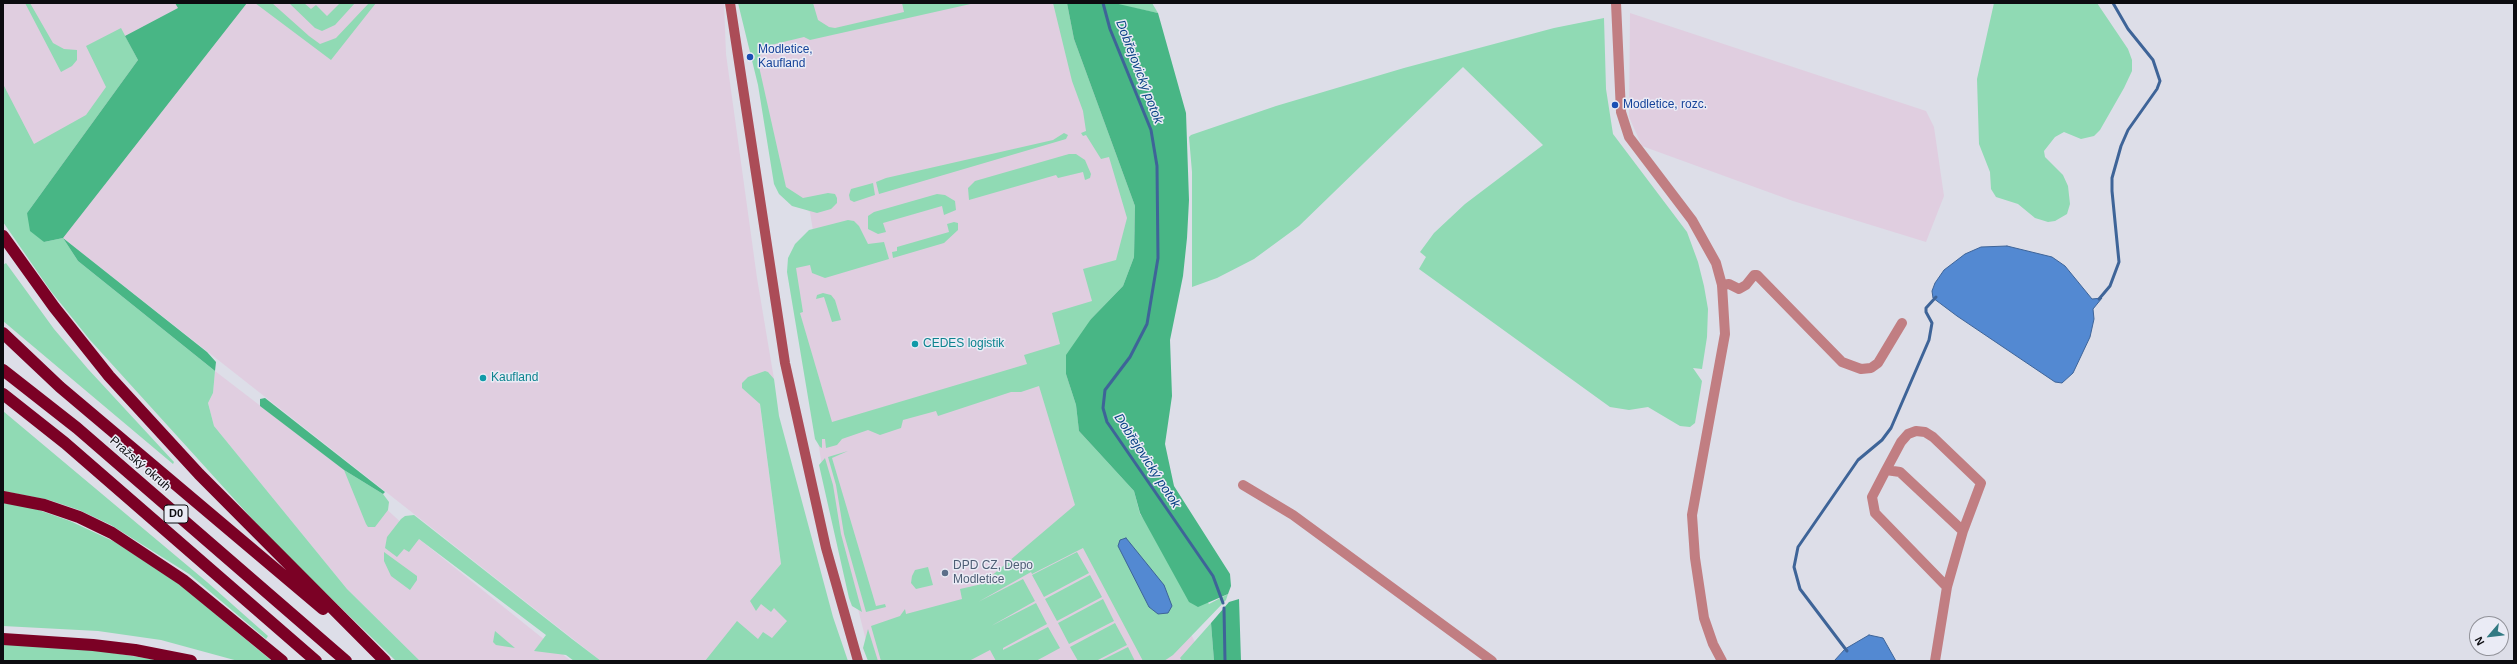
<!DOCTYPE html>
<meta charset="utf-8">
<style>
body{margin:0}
#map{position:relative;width:2517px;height:664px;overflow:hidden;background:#dddee8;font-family:Helvetica,sans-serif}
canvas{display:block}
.frame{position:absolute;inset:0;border:4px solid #0c0c10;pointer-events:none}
.north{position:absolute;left:2469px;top:616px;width:40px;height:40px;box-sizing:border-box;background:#eaebf5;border:1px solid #919299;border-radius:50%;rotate:242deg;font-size:11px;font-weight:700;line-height:16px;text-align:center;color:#0c0c10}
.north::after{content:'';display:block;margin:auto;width:14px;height:18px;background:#327a83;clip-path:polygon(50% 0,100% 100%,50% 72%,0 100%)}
</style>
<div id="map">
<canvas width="2517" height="664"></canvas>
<div class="frame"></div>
<div class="north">N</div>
</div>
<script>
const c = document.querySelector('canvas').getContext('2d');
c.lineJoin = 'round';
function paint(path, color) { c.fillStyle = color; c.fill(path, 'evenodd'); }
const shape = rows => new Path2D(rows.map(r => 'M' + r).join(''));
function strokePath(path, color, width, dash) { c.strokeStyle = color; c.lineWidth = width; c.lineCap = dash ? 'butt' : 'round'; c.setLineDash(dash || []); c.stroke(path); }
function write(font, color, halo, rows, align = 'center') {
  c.font = font + ' Helvetica,sans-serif'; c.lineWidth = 3; c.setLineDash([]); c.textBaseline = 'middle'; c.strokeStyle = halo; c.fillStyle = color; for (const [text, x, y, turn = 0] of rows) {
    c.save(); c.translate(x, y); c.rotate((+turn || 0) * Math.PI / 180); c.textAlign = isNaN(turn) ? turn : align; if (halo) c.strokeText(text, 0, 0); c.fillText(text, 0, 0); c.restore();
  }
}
paint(shape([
 [3,3,724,3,726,54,757,278,774,379,759,398,781,564,818,661,601,661,63,238,3,93],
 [746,3,1091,3,1142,216,1087,311,1068,400,1205,661,871,661,821,460,790,266,813,231,810,212,780,192],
 [1630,13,1926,111,1934,127,1944,196,1926,242,1793,201,1642,146,1629,117],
 [215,371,344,470,419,539,571,661,420,661,347,589,214,426,208,403,213,393]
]), '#e0cee0');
paint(shape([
 [25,3,30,3,53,43,64,49,77,50,77,60,72,66,61,72],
 [255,3,272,3,309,36,320,44,336,38,369,3,376,3,331,60],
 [289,3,304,3,311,9,316,5,327,16,340,3,355,3,335,25,322,31,315,28],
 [738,3,813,3,818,20,829,27,835,28,904,12,902,3,975,3,810,40,804,37,771,45,762,50,758,62,786,187,803,198,828,193,835,194,837,198,837,203,831,209,817,213,792,206,779,194,774,184,758,85],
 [1053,3,1067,3,1074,39,1135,206,1134,257,1123,286,1091,319,1066,374,1076,405,1079,431,1134,491,1140,514,1209,604,1228,594,1226,600,1173,655,1164,661,1143,661,1083,548,1032,574,1031,572,978,602,1023,579,1035,601,991,626,1036,603,1047,624,1003,648,1003,650,1048,627,1060,648,1036,661,996,661,990,650,969,661,881,661,871,626,900,616,905,609,906,614,962,599,960,589,982,584,1075,505,1039,386,1021,392,1011,392,938,416,936,411,903,420,901,428,880,435,868,430,842,439,837,445,826,448,825,439,822,439,822,448,820,447,815,439,787,272,788,258,795,244,809,230,848,220,854,221,859,226,868,244,884,242,889,259,825,278,812,273,810,265,796,268,803,312,800,313,832,422,1027,364,1024,355,1060,344,1052,313,1092,301,1083,269,1116,260,1127,218,1109,157,1101,159,1086,135,1083,136,1081,133,1086,131,1083,111,1072,81],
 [1114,3,1152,3,1158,13,1114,4],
 [1994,3,2097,3,2128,49,2132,60,2132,71,2124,88,2100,130,2094,136,2081,139,2064,132,2055,137,2044,151,2045,157,2063,175,2068,186,2070,204,2067,214,2055,221,2048,222,2035,218,2018,204,1996,197,1991,189,1990,172,1979,144,1977,79],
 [1604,18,1606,89,1613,134,1687,232,1698,262,1704,286,1708,309,1707,337,1702,369,1693,368,1702,381,1695,423,1690,427,1680,426,1648,407,1629,410,1610,407,1419,269,1426,257,1420,252,1434,233,1465,204,1543,145,1463,67,1299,226,1254,259,1217,278,1192,287,1192,172,1189,137,1191,135,1276,106,1404,68,1554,28],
 [121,28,138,60,27,213,44,242,63,238,78,261,215,371,213,393,208,403,214,426,347,589,420,661,396,661,275,544,90,340,50,290,3,222,3,84,34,144,86,115,106,87,86,46],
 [1064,133,1068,135,1066,139,879,194,876,182,886,178,1053,140],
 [1069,154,1076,154,1085,160,1091,174,1090,178,1085,180,1083,172,1058,178,1056,175,969,200,968,188,975,181],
 [873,183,875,195,854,202,850,200,849,195,851,189],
 [937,194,945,195,955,201,956,210,944,215,942,206,883,223,886,232,878,234,868,229,868,216,874,212],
 [954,222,958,223,958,230,944,243,893,258,892,252,897,251,897,247,949,232,947,224],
 [6,263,54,329,88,369,174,462,173,464,3,321,3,265],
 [823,293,831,295,835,300,841,320,832,322,824,297,816,299,817,295],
 [765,371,768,372,774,379,779,416,833,617,848,661,705,661,737,621,758,639,763,632,772,638,787,621,774,608,771,612,761,604,756,611,750,601,781,564,760,404,742,388,742,383,748,377],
 [3,411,207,582,268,636,266,639,189,574,111,525,79,510,49,500,3,491],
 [848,451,832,458,876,606,885,604,886,607,866,612,844,534,836,485,828,457],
 [825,458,833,485,841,534,862,612,852,606,849,598,819,465],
 [344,470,383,494,389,502,388,510,375,527,368,527,366,524],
 [3,503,33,508,70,521,115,542,179,584,272,661,238,661,161,640,98,631,3,626],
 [414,515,572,639,601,661,574,661,566,655,534,651,546,635,419,539,409,552,404,549,397,557,385,548,387,537,401,519,405,516],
 [384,552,417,576,417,580,410,590,391,576,384,561],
 [1077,552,1089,573,1044,597,1032,575],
 [928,567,933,585,916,589,911,583,912,576,915,570],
 [1090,575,1102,597,1057,621,1045,599],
 [1103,599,1114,621,1069,644,1058,623],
 [1115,623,1127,645,1096,661,1078,661,1070,647],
 [1211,623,1214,661,1182,661,1180,658],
 [868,629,878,661,868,661,863,648],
 [495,631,515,648,496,645,493,642],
 [3,643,101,651,164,661,3,661],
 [1128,647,1135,661,1100,661]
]), '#90dab4');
paint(shape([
 [175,3,247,3,63,238,207,352,216,362,215,371,78,261,63,238,44,242,30,231,27,213,138,60,125,36,178,8],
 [1067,3,1114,3,1158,13,1186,113,1189,200,1187,238,1183,276,1170,340,1172,396,1165,444,1174,486,1230,574,1231,586,1228,594,1198,607,1189,602,1140,513,1134,491,1079,431,1076,405,1066,374,1066,355,1091,319,1123,286,1134,257,1135,206,1074,39],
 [265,398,385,492,383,494,344,470,260,406,260,399],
 [1239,599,1241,661,1214,661,1211,623,1229,602]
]), '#48b685');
const water = shape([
 [2007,246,2052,257,2065,266,2092,299,2102,298,2093,309,2094,319,2090,337,2073,373,2062,383,2055,382,1957,316,1933,298,1932,291,1935,283,1944,270,1965,254,1981,247,2007,246],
 [1126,538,1164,585,1172,606,1168,613,1158,614,1149,607,1118,546,1120,540,1126,538],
 [1869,635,1883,638,1896,661,1834,661,1845,649,1869,635]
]);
paint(water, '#5389d2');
strokePath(water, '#3e6498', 1);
strokePath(shape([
 [1103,3,1110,29,1151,130,1157,166,1158,258,1147,324,1130,357,1105,390,1103,408,1107,422,1213,576,1223,603],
 [2099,299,2110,286,2119,262,2112,191,2112,178,2121,146,2128,130,2157,89,2160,81,2153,60,2128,29,2113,3],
 [1224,608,1225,661],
 [1847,651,1800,589,1794,567,1798,547,1858,460,1882,440,1891,428,1929,340,1932,323,1926,312,1926,308,1936,297]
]), '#3e6498', 3);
strokePath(shape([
 [1722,285,1729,284,1739,289,1746,285,1754,275,1757,275,1842,362,1861,369,1871,368,1878,363,1902,323],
 [1886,470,1901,442,1908,434,1916,431,1925,432,1933,437,1981,483,1963,531,1947,587,1935,661],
 [1243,485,1293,515,1492,661],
 [1947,587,1875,513,1872,497,1886,470,1900,472,1963,531]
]), '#c17e82', 10);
strokePath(shape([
 [1616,3,1621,112,1629,137,1692,220,1716,263,1722,285,1725,334,1692,515,1695,558,1704,618,1713,644,1722,661]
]), '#c17e82', 10);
strokePath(shape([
 [730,3,785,363,826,548,858,661]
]), '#ab4c57', 10);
strokePath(shape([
 [3,236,54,307,109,376,199,474,385,661],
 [3,333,60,387,323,609],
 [3,370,77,428,346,661],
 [3,394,65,443,316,661],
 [3,497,44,505,79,517,112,533,183,580,282,661],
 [3,639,93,645,135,650,191,661]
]), '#7b0125', 12);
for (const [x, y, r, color] of [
 [750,57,4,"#1a4fb4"],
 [1615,105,4,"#1a4fb4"],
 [915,344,4,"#0f9aa8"],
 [483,378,4,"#0f9aa8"],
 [945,573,4,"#5c6f8a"]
]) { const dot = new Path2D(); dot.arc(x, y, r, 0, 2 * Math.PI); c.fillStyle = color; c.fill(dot); strokePath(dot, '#eaebf5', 1.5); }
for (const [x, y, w] of [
 [176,514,24]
]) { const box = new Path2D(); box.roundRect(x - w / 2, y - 9, w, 18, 3); c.fillStyle = '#eaebf5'; c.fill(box); strokePath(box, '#0c0c10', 1); }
write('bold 11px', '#0c0c10', null, [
 ["D0",176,514]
]);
write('12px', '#164399', '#eaebf5', [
 ["Modletice,",758,50],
 ["Kaufland",758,64],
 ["Modletice, rozc.",1623,105]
], 'left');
write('12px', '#0d838f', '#eaebf5', [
 ["CEDES logistik",923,344],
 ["Kaufland",491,378]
], 'left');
write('12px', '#0c0c10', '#eaebf5', [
 ["Pražský okruh",140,464,41]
]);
write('12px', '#4e5e75', '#eaebf5', [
 ["DPD CZ, Depo",953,566],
 ["Modletice",953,580]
], 'left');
write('italic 13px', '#074183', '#eaebf5', [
 ["Dobřejovický potok",1139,72,69],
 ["Dobřejovický potok",1147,461,57]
]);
</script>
